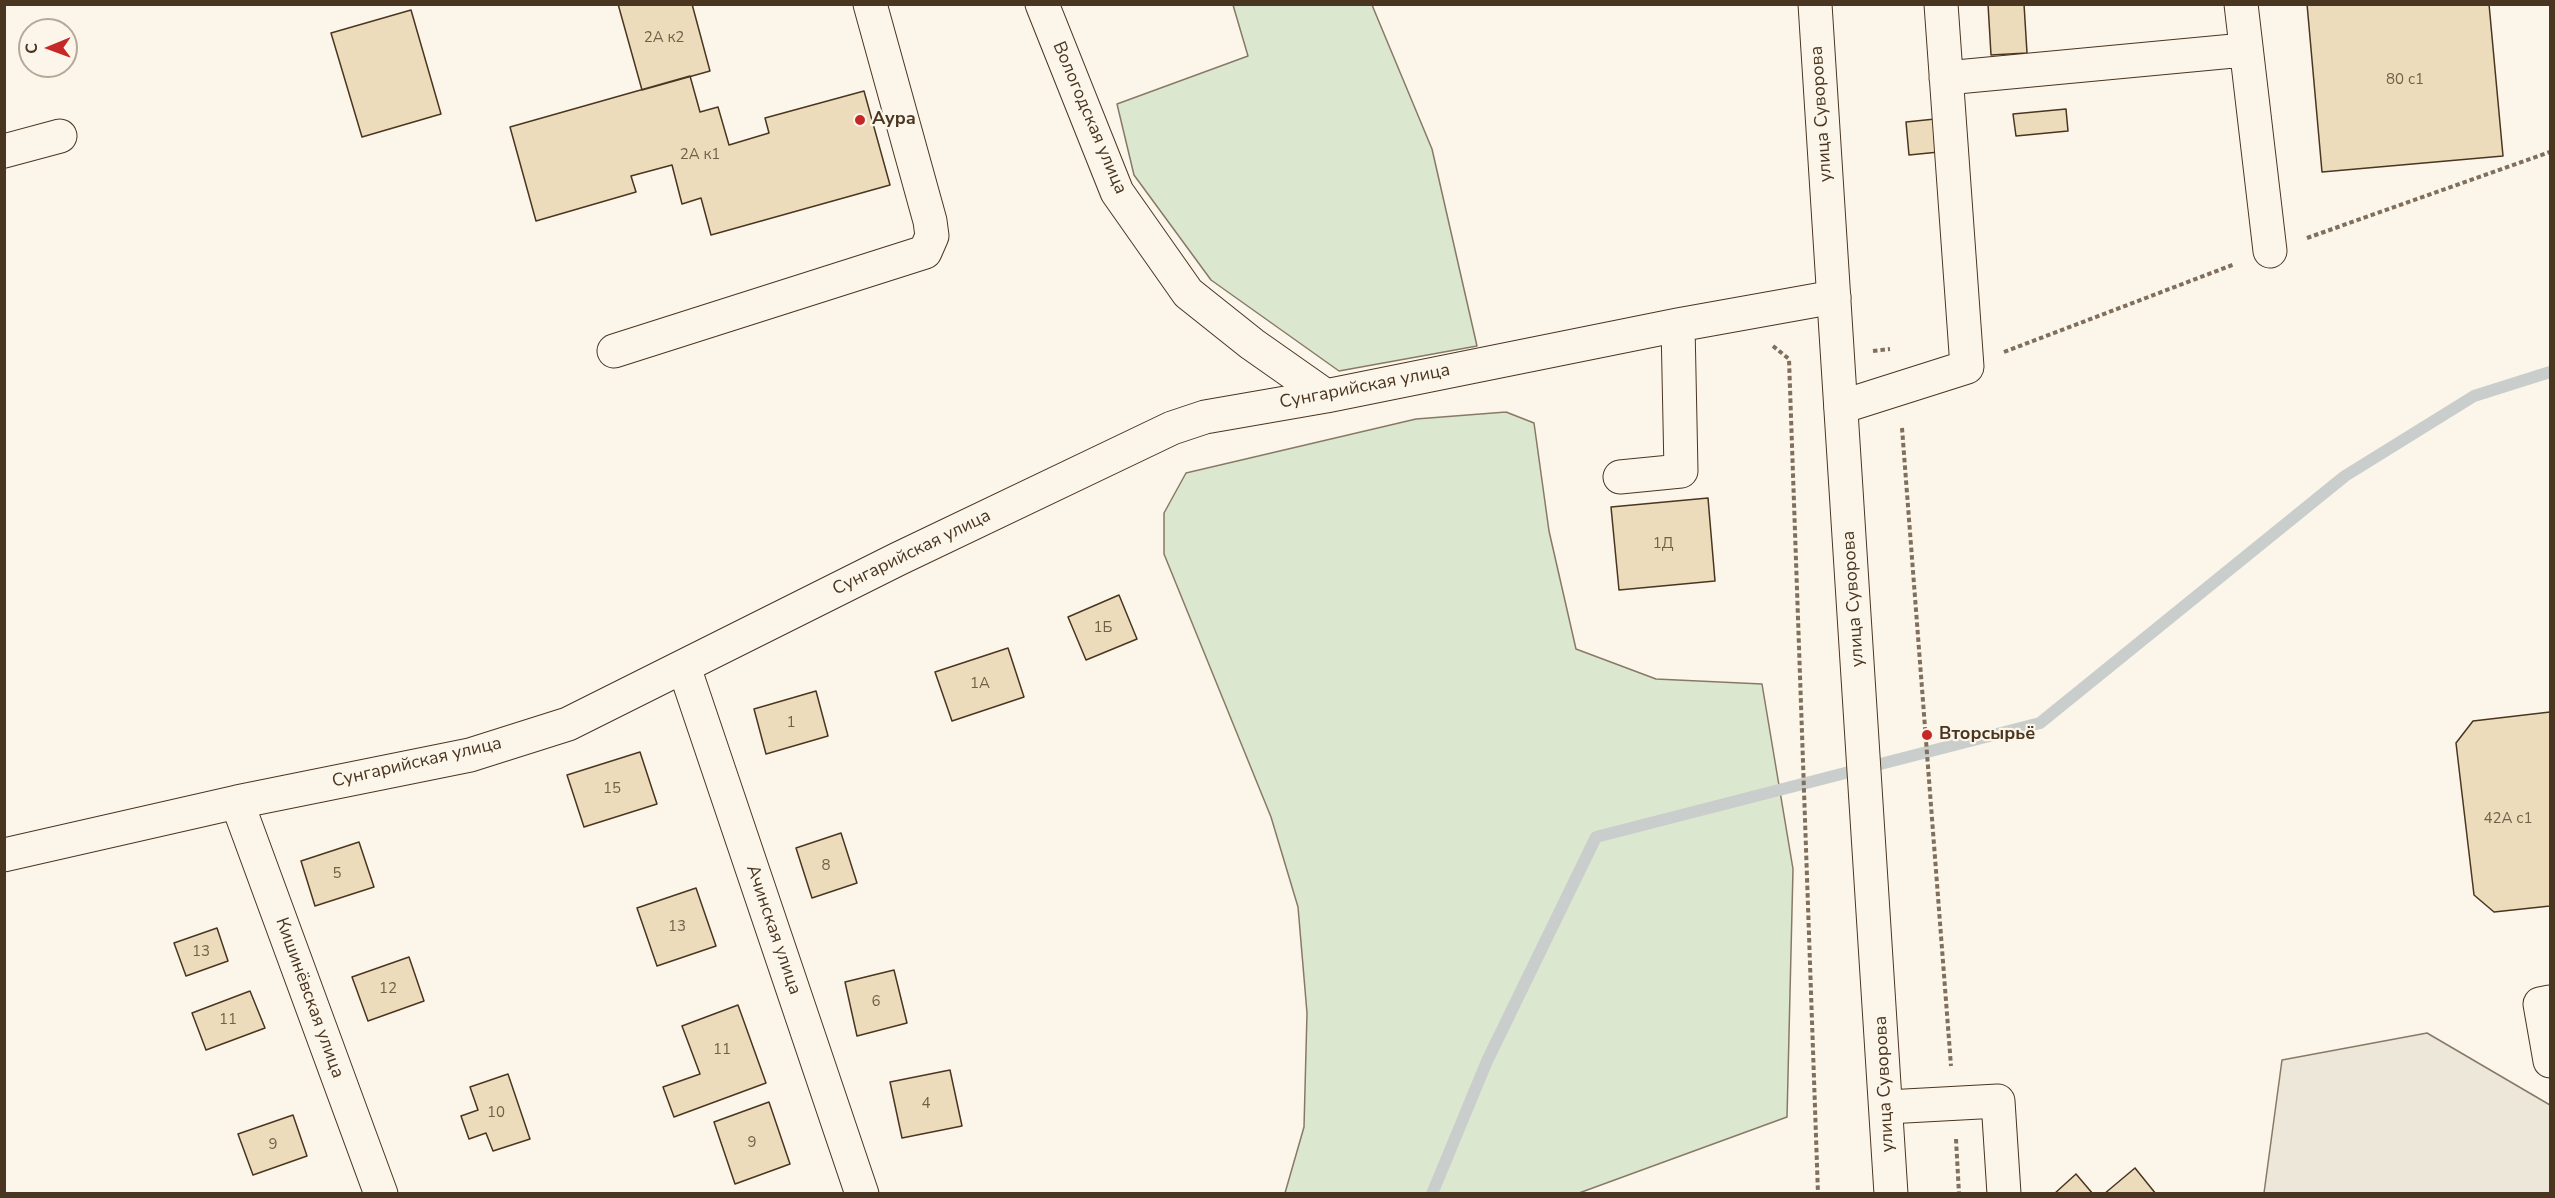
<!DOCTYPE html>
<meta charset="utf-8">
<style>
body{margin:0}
#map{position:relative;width:2555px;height:1198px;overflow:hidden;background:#fbf6e9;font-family:"Nunito Sans",sans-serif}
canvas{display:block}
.frame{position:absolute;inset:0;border:6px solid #4a3520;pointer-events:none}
.north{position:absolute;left:18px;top:18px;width:60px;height:60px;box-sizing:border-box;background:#fbf6e9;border:2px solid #b4a999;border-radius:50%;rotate:269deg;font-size:16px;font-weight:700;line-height:24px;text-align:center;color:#4a3520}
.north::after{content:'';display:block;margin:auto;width:21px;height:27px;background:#c62828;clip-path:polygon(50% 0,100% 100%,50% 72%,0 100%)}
</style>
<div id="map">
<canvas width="2555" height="1198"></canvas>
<div class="frame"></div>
<div class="north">С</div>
</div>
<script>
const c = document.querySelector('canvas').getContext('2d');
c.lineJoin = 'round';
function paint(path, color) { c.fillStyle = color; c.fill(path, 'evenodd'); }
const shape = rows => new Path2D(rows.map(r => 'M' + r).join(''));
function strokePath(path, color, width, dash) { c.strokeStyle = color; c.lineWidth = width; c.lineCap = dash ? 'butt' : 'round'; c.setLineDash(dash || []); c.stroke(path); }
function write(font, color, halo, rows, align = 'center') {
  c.font = font + ' "Nunito Sans",sans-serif'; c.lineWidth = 4.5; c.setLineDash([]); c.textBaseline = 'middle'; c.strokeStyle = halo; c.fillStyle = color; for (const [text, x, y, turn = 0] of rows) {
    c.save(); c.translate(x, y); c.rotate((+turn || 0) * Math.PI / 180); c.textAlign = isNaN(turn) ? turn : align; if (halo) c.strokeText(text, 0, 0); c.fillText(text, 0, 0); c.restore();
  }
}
const green = shape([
 [1233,5,1372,5,1432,149,1477,346,1339,371,1211,280,1134,175,1117,104,1248,56,1233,5],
 [1506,412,1534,423,1549,531,1576,649,1656,679,1762,684,1793,869,1787,1117,1579,1193,1285,1193,1304,1127,1307,1013,1298,907,1271,817,1164,554,1164,513,1186,473,1416,419,1506,412]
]);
paint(green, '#dce7d0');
strokePath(green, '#887966', 1.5);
const parking = shape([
 [2427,1033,2550,1105,2550,1193,2264,1193,2282,1060,2427,1033]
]);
paint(parking, '#ede7d9');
strokePath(parking, '#887966', 1.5);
strokePath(shape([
 [1432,1194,1487,1061,1596,837,2040,723,2345,476,2474,396,2550,372]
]), '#c9cecd', 12);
const building = shape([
 [618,4,692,4,710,71,642,90,618,4],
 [1988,4,2024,4,2027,53,1991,55,1988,4],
 [2307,4,2489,4,2503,156,2322,172,2307,4],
 [411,10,441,114,362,137,331,33,411,10],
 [690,76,700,112,718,107,729,145,769,133,765,118,864,91,890,185,711,235,701,198,682,204,672,165,631,176,636,192,536,221,510,127,690,76],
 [2066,109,2068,131,2016,136,2013,114,2066,109],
 [1935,119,1939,152,1909,155,1906,122,1935,119],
 [1708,498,1715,581,1619,590,1611,507,1708,498],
 [1119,595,1137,639,1086,660,1068,617,1119,595],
 [1008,648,1024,697,952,721,935,672,1008,648],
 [816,691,828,736,766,754,754,709,816,691],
 [2550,712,2550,906,2494,912,2474,895,2456,743,2473,721,2550,712],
 [640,752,657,804,584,827,567,775,640,752],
 [841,833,857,883,812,898,796,848,841,833],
 [359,842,374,887,315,906,301,861,359,842],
 [696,888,716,946,657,966,637,908,696,888],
 [217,928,228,961,186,976,174,943,217,928],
 [409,957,424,1001,368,1021,352,977,409,957],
 [894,970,907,1023,857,1036,845,982,894,970],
 [250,991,265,1028,206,1050,192,1013,250,991],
 [738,1005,766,1083,674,1117,663,1087,700,1074,682,1026,738,1005],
 [950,1070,962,1126,902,1138,890,1082,950,1070],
 [508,1074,530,1139,493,1151,486,1133,469,1139,461,1116,478,1110,470,1087,508,1074],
 [769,1102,790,1164,735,1184,714,1122,769,1102],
 [293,1115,307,1156,253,1175,238,1134,293,1115],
 [2135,1168,2156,1194,2104,1194,2135,1168],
 [2076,1174,2093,1194,2054,1194,2076,1174]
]);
paint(building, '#ecdcbc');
strokePath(building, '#4a3520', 1.5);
const minor = shape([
 [1042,4,1117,192,1188,293,1252,344,1326,396],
 [2241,4,2270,251],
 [1946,78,2244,50],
 [4,151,60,136],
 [614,351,925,252,932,236,930,221,870,4],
 [1841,407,1967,367,1941,4],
 [1620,477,1681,471,1678,325],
 [684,667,862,1194],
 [237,802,381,1194],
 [4,855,237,802,470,755,568,724,898,559,1172,428,1205,417,1326,396,1678,325,1834,297],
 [2550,1002,2540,1004,2550,1061],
 [1887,1107,1998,1101,2004,1194]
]);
const major = shape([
 [1815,4,1891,1194]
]);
strokePath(minor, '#4a3520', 35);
strokePath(major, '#4a3520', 35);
strokePath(shape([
 [2307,238,2550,152],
 [1773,346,1789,359,1818,1194],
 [1873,351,1890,349],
 [2004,352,2235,264],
 [1902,428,1951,1066],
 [1956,1139,1959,1194]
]), '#7f6f5c', 4, [4.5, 3]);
strokePath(minor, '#fbf6e9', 33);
strokePath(major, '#fbf6e9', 33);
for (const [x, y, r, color] of [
 [860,120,6,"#c62828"],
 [1927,735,6,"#c62828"]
]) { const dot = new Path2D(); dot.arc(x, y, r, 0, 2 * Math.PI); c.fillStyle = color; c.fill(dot); strokePath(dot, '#fbf6e9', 2); }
write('15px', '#725f47', null, [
 ["2А к2",664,38],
 ["80 с1",2405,80],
 ["2А к1",700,155],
 ["1Д",1663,544],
 ["1Б",1103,628],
 ["1А",980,684],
 ["1",791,723],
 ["15",612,789],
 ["42А с1",2508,819],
 ["8",826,866],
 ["5",337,874],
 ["13",677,927],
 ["13",201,952],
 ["12",388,989],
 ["6",876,1002],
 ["11",228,1020],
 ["11",722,1050],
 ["4",926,1104],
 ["10",496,1113],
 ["9",752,1143],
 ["9",273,1145]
]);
write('18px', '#4a3520', '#fbf6e9', [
 ["улица Суворова",1822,114,-94],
 ["Вологодская улица",1089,118,67],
 ["Сунгарийская улица",1365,387,-11],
 ["Сунгарийская улица",912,553,-26],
 ["улица Суворова",1854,599,-94],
 ["Сунгарийская улица",417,763,-13],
 ["Ачинская улица",773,930,71],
 ["Кишинёвская улица",309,998,70],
 ["улица Суворова",1885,1084,-93]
]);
write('bold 18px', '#4a3520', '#fbf6e9', [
 ["Аура",872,120],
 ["Вторсырьё",1939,735]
], 'left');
</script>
